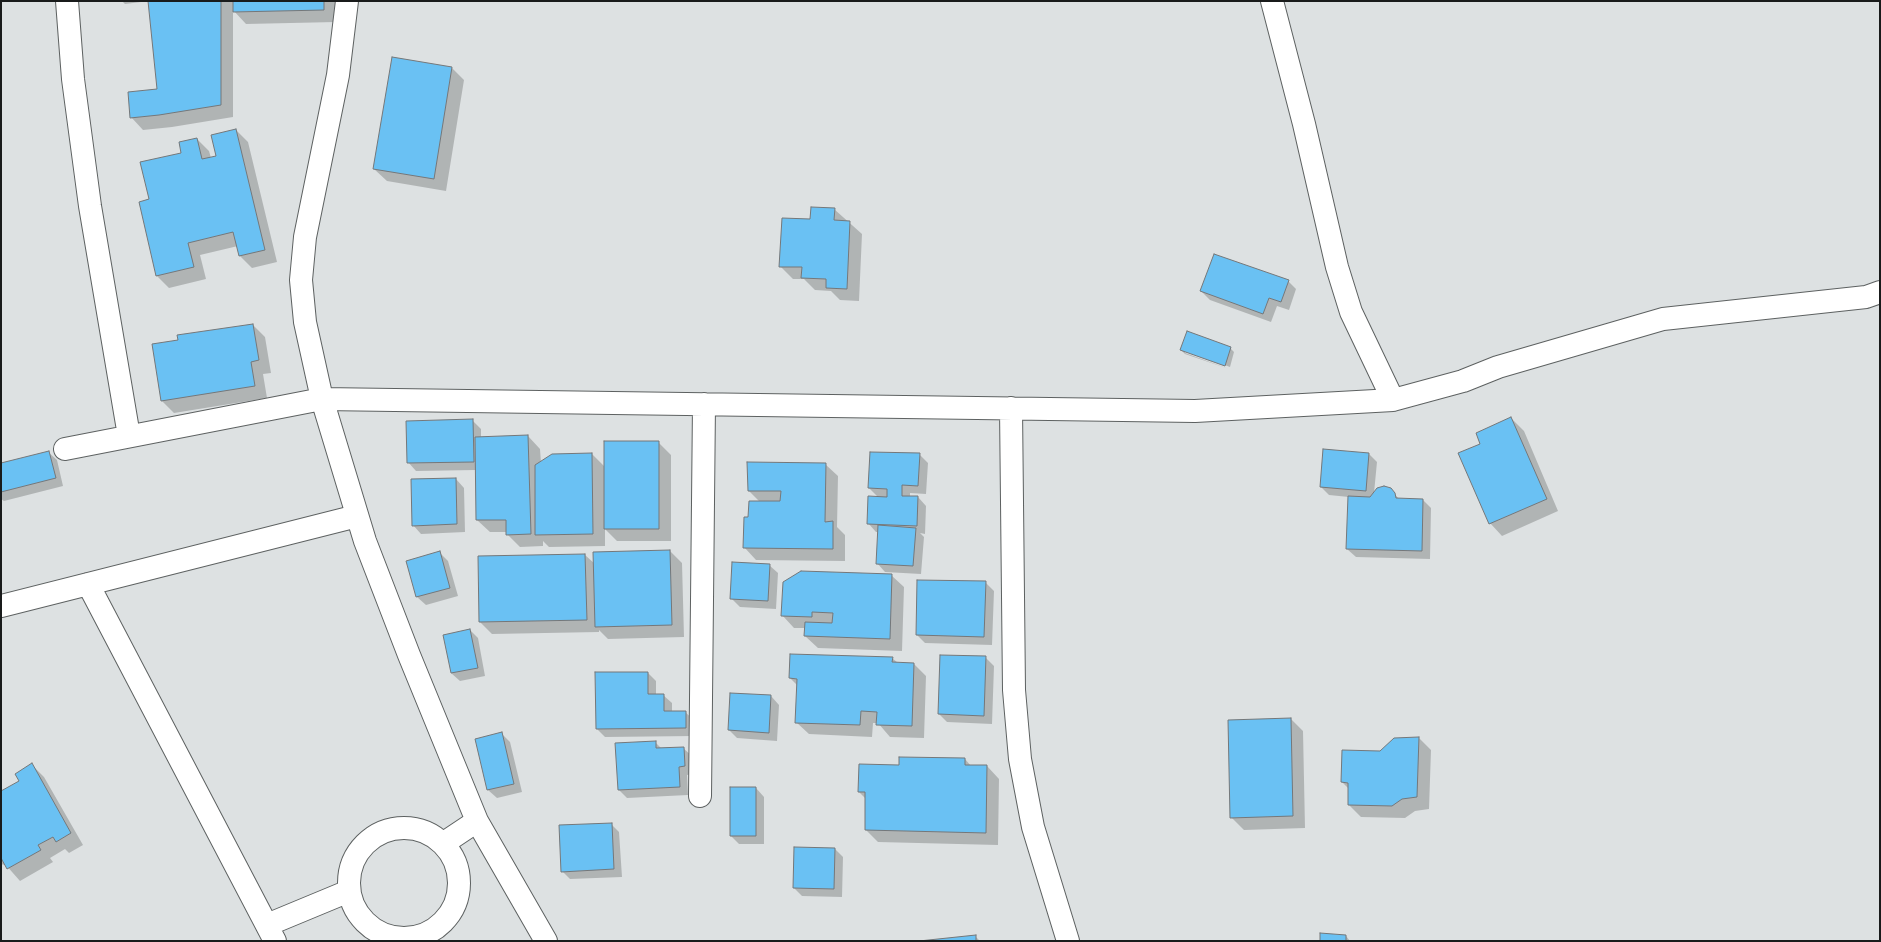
<!DOCTYPE html>
<style>
body{margin:0}
#map{position:relative;width:1881px;height:942px;overflow:hidden;background:#dde1e2;font-family:Quicksand,sans-serif}
canvas{display:block}
.frame{position:absolute;inset:0;border:2px solid #191b1b;pointer-events:none}
</style>
<div id="map">
<canvas width="1881" height="942"></canvas>
<div class="frame"></div>
</div>
<script>
const c = document.querySelector('canvas').getContext('2d');
c.lineJoin = 'round';
function paint(path, color) { c.fillStyle = color; c.fill(path, 'evenodd'); }
const shape = rows => new Path2D(rows.map(r => 'M' + r).join(''));
function strokePath(path, color, width, dash) { c.strokeStyle = color; c.lineWidth = width; c.lineCap = dash ? 'butt' : 'round'; c.setLineDash(dash || []); c.stroke(path); }
paint(shape([
 [122,1,336,1,336,22,246,24,233,10,233,117,172,127,143,130,131,117,158,90,149,1,125,4],
 [393,58,452,68,464,80,446,191,387,181,374,169],
 [236,130,248,142,277,262,252,268,240,256,238,246,200,255,206,279,169,288,157,276,140,202,150,200,182,154,197,139,209,151,211,158,217,156],
 [834,209,862,234,859,301,840,300,831,291,815,290,804,279,793,279,780,266,811,220],
 [1288,281,1296,289,1289,310,1277,306,1271,322,1210,300,1201,291],
 [253,325,265,337,271,373,263,374,267,398,174,413,162,401,179,340],
 [1230,348,1234,352,1230,367,1185,350,1185,353,1229,369,1185,354,1181,350],
 [1511,418,1524,431,1558,511,1502,536,1490,523,1481,444],
 [472,420,481,429,481,438,528,436,540,449,541,463,592,454,605,467,658,442,671,455,671,541,617,541,605,529,605,546,549,547,543,541,543,546,520,547,507,534,507,532,490,532,477,520,476,470,416,471,408,462],
 [48,452,57,460,63,486,4,501,1,499,1,464],
 [919,454,928,463,926,494,910,493,910,497,918,497,926,506,925,534,920,533,924,537,921,574,885,572,877,563,879,532,876,532,868,523,879,498,869,488],
 [1369,454,1377,462,1374,493,1390,489,1399,499,1423,500,1431,508,1430,559,1356,557,1347,549,1349,497,1329,495,1321,487],
 [825,464,838,476,837,527,845,535,845,561,756,560,744,547,749,518,760,502,749,491],
 [456,479,464,488,465,532,421,534,413,525],
 [670,551,682,563,684,637,608,639,599,630,599,632,492,634,480,622,585,555,595,564],
 [440,553,448,561,458,596,426,605,417,597,407,561],
 [769,565,778,573,776,609,740,607,731,598],
 [891,575,904,587,902,651,818,648,805,636,806,628,794,628,782,615],
 [985,582,994,591,992,645,925,643,917,635],
 [470,630,478,638,485,676,460,681,451,673],
 [985,657,994,666,992,724,947,722,939,714],
 [892,658,898,663,914,664,926,676,924,738,890,737,878,723,873,723,872,737,809,734,796,722,797,685,790,678],
 [648,673,656,681,656,695,663,695,672,703,672,712,685,712,694,720,694,736,605,737,597,729],
 [731,694,771,696,779,705,777,741,737,738,729,730],
 [1291,719,1303,731,1305,828,1244,830,1231,817],
 [501,733,510,742,522,792,497,798,488,790,476,739],
 [1419,738,1431,750,1429,809,1415,811,1405,818,1361,817,1349,805,1349,789,1342,782,1380,752],
 [655,742,662,749,683,748,692,756,692,774,687,775,688,795,627,798,619,790,616,744],
 [965,759,971,766,987,766,999,779,998,845,878,842,866,830,866,799,859,792,900,766],
 [32,765,44,777,83,845,69,853,65,849,50,858,53,862,20,881,5,864,3,865,1,863,1,792,20,781],
 [756,788,764,797,764,844,739,844,731,836],
 [611,824,619,832,622,877,570,879,562,871],
 [835,849,843,857,842,897,802,896,794,888],
 [975,936,980,941,929,941],
 [1346,936,1350,941,1321,941]
]), '#0003');
const building = shape([
 [148,1,221,1,221,105,159,115,130,118,128,92,157,89,148,1],
 [233,1,324,1,324,10,233,12,233,1],
 [392,57,452,67,434,179,373,169,392,57],
 [236,129,265,250,239,256,233,232,188,243,194,267,156,276,139,202,149,199,140,162,181,153,179,142,197,138,202,159,216,156,211,135,236,129],
 [811,207,835,208,834,220,850,221,847,289,826,288,826,279,801,278,802,267,779,267,782,218,810,219,811,207],
 [1214,254,1289,280,1281,302,1269,298,1263,314,1200,291,1214,254],
 [253,324,259,360,251,362,255,386,161,401,152,344,178,340,177,335,253,324],
 [1187,331,1231,347,1225,366,1180,350,1187,331],
 [1511,417,1547,499,1489,524,1458,453,1480,444,1476,433,1511,417],
 [473,419,474,462,407,463,406,421,473,419],
 [528,435,531,534,506,535,506,520,476,520,475,437,528,435],
 [604,441,659,441,659,529,604,529,604,441],
 [1323,449,1369,453,1366,491,1320,487,1323,449],
 [49,451,56,478,1,492,1,463,49,451],
 [870,452,920,453,918,486,902,485,902,496,918,496,917,526,867,524,868,496,887,497,887,489,868,488,870,452],
 [592,453,593,534,535,535,535,465,552,454,592,453],
 [747,462,826,463,825,522,833,521,833,549,743,548,744,517,748,517,749,501,780,501,781,491,748,491,747,462],
 [456,478,457,524,412,526,411,479,456,478],
 [1384,486,1391,488,1395,493,1396,498,1423,499,1422,551,1346,549,1348,496,1370,497,1377,488,1384,486],
 [878,525,916,528,913,566,876,564,878,525],
 [670,550,672,625,595,627,593,552,670,550],
 [440,551,450,588,416,597,406,561,440,551],
 [585,554,587,620,479,622,478,556,585,554],
 [732,562,770,564,768,601,730,599,732,562],
 [801,571,892,574,890,639,804,636,805,622,832,623,833,613,812,612,812,617,781,616,783,582,801,571],
 [917,580,986,581,984,637,916,635,917,580],
 [470,629,478,668,451,673,443,635,470,629],
 [790,654,893,657,892,662,914,663,912,726,876,725,877,712,861,711,860,725,795,723,797,679,789,678,790,654],
 [940,655,986,656,984,716,938,714,940,655],
 [595,672,648,672,648,694,664,694,664,711,686,711,686,728,596,729,595,672],
 [730,693,771,695,769,733,728,730,730,693],
 [1291,718,1293,816,1230,818,1228,720,1291,718],
 [502,732,514,784,487,790,475,739,502,732],
 [1419,737,1417,797,1402,799,1392,806,1348,805,1348,783,1341,782,1342,750,1380,751,1394,738,1419,737],
 [656,741,656,748,684,747,685,766,679,767,680,787,618,790,615,743,656,741],
 [899,757,965,758,965,765,987,765,986,833,865,830,865,792,858,792,859,764,899,765,899,757],
 [32,763,71,833,56,842,53,837,38,845,41,850,7,869,1,858,1,791,19,781,15,774,32,763],
 [730,787,756,787,756,836,730,836,730,787],
 [612,823,614,869,561,872,559,825,612,823],
 [794,847,835,848,834,889,793,888,794,847],
 [1320,933,1346,935,1346,941,1320,941,1320,933],
 [976,935,976,941,919,941,976,935]
]);
paint(building, '#6ac1f3');
strokePath(building, '#747779', 1);
const minor = shape([
 [67,1,73,79,90,206,129,436],
 [347,1,338,75,305,237,301,280,305,322,322,399,365,541,409,655,477,821,546,941],
 [1272,1,1304,124,1337,267,1351,312,1393,400],
 [1011,408,1014,690,1020,759,1033,827,1068,941],
 [65,449,322,399,1195,411,1393,400,1463,381,1498,367,1663,319,1866,297,1880,292],
 [88,584,275,941],
 [1,606,357,516],
 [700,796,704,404],
 '349 883a55 55 0 1 1 110 0a55 55 0 1 1-110 0Z',
 [444,843,477,821],
 [267,925,349,891]
]);
strokePath(minor, '#5d6161', 24);
strokePath(minor, '#fff', 22);
</script>
